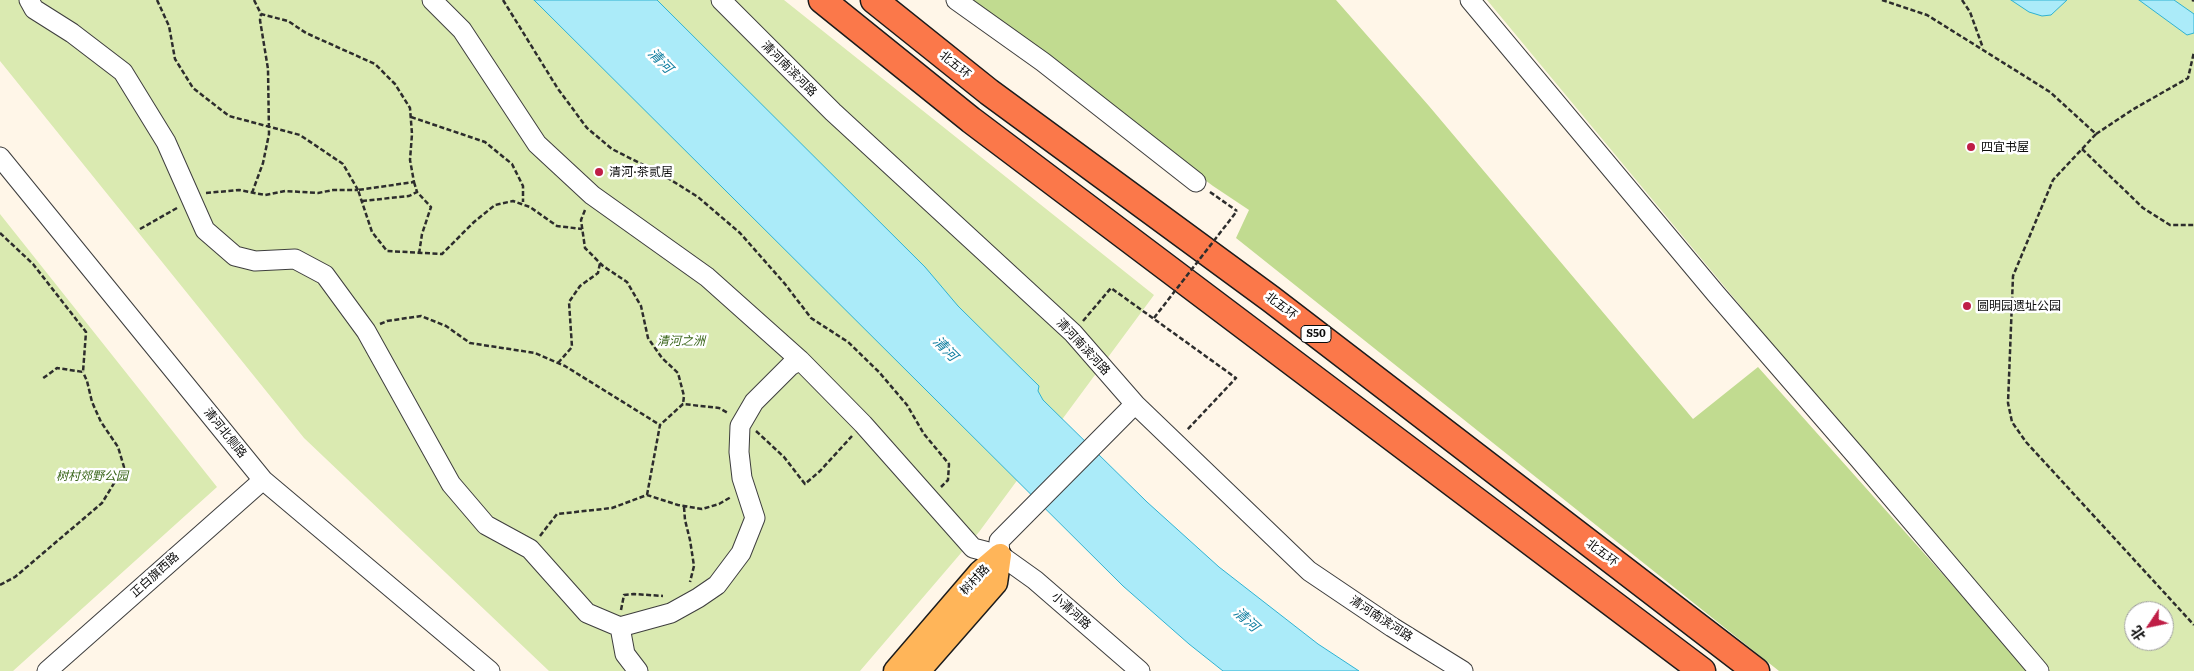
<!DOCTYPE html>
<meta charset="utf-8">
<style>
body{margin:0}
#map{position:relative;width:2194px;height:671px;overflow:hidden;background:#fff6e8;font-family:Literata,"Noto Sans SC",serif}
canvas{display:block}
.north{position:absolute;left:2124px;top:601px;width:50px;height:50px;box-sizing:border-box;background:#fff;border:1px solid #9d9d9d;border-radius:50%;rotate:236deg;font-size:14px;font-weight:700;line-height:20px;text-align:center;color:#0b0b0b}
.north::after{content:'';display:block;margin:auto;width:18px;height:22px;background:#bf1e46;clip-path:polygon(50% 0,100% 100%,50% 72%,0 100%)}
</style>
<div id="map">
<canvas width="2194" height="671"></canvas>
<div class="north">北</div>
</div>
<script>
const c = document.querySelector('canvas').getContext('2d');
c.lineJoin = 'round';
function paint(path, color) { c.fillStyle = color; c.fill(path, 'evenodd'); }
const shape = rows => new Path2D(rows.map(r => 'M' + r).join(''));
function strokePath(path, color, width, dash) { c.strokeStyle = color; c.lineWidth = width; c.lineCap = dash ? 'butt' : 'round'; c.setLineDash(dash || []); c.stroke(path); }
function write(font, color, halo, rows, align = 'center') {
  c.font = font + ' Literata,"Noto Sans SC",serif'; c.lineWidth = 5; c.setLineDash([]); c.textBaseline = 'middle'; c.strokeStyle = halo; c.fillStyle = color; for (const [text, x, y, turn = 0] of rows) {
    c.save(); c.translate(x, y); c.rotate((+turn || 0) * Math.PI / 180); c.textAlign = isNaN(turn) ? turn : align; if (halo) c.strokeText(text, 0, 0); c.fillText(text, 0, 0); c.restore();
  }
}
paint(shape([
 [0,0,784,0,1154,295,979,532,860,671,549,671,304,438,0,61],
 [1487,0,2194,0,2194,671,2043,671],
 [2134,611,2164,611,2164,641,2134,641],
 [0,214,217,487,13,671,0,671]
]), '#daeab1');
paint(shape([
 [965,0,1336,0,1429,106,1693,419,1758,367,2029,671,1779,671,1236,238,1249,210,1213,186]
]), '#c1db90');
const water = shape([
 [534,0,657,0,925,267,958,306,1039,386,1038,391,1043,400,1147,502,1219,567,1318,644,1359,671,1223,671,1189,644,1123,586,534,0],
 [2011,0,2067,0,2051,15,2042,16,2029,12,2011,0],
 [2139,0,2174,0,2194,14,2194,33,2187,35,2139,0]
]);
paint(water, '#abebf9');
strokePath(water, '#2fb2d2', 1);
const minor = shape([
 [29,0,34,9,72,33,123,72,166,142,205,230,235,256,255,261,295,259,325,275,366,331,451,484,486,525,530,549,587,613,620,627],
 [432,0,462,30,537,144,592,195,707,277,800,360,863,424,973,548,1000,555,1035,580,1140,671],
 [721,0,833,112,1073,333,1135,404,1309,571,1392,627,1463,671],
 [956,0,1043,62,1196,182],
 [1470,0,1716,294,1859,459,2039,671],
 [0,157,263,480,490,671],
 [1000,555,999,541,1135,404],
 [47,671,263,480],
 [638,671,625,654,620,627,671,613,698,598,717,585,741,553,755,518,742,478,739,452,740,426,754,402,790,366,800,360]
]);
const major = shape([
 [895,671,980,572,1000,555],
 [919,671,996,583,1000,555]
]);
const highway = shape([
 [822,0,971,120,1702,671],
 [874,0,989,92,1271,299,1756,671]
]);
strokePath(minor, '#3e3e3e', 21);
strokePath(major, '#1c1c1c', 25);
strokePath(highway, '#1c1c1c', 29);
strokePath(shape([
 [157,0,169,26,175,59,193,88,229,116,300,135,343,164,358,190],
 [254,0,261,14,288,21,306,33,375,64,395,84,410,108,412,134,410,160,414,182,358,190,372,232,387,251,442,254,474,222,495,205,513,201,530,207,557,226,582,229],
 [503,0,558,89,587,128,612,149,663,175,698,197,740,233,785,284,811,318,848,342,879,372,907,405,924,434,949,464,948,480,941,487],
 [1882,0,1927,15,1983,50,2050,92,2096,134,2053,180,2013,276,2008,403,2012,422,2026,442,2194,625],
 [1962,0,1970,12,1983,48],
 [2192,0,2194,1],
 [411,117,485,142,512,164,523,186,523,202],
 [2096,134,2132,110,2188,78,2194,52],
 [2082,149,2143,208,2170,225,2194,225],
 [414,182,417,192],
 [1210,192,1237,211],
 [206,193,239,190,265,195,285,191,318,193,333,190,358,190],
 [252,193,263,163,269,134,268,69,260,20,261,14],
 [362,201,409,196,417,192,431,207,422,234,419,254],
 [585,210,581,220,585,248,603,266,627,282,641,306,648,338,662,358,678,373,684,396,683,404],
 [140,229,177,208],
 [0,233,33,264,86,332,83,372,57,368,42,379],
 [1083,321,1111,288,1236,378,1187,430],
 [380,324,387,321,421,316,446,326,470,343,535,353,565,366,660,425],
 [558,363,572,347,569,302,580,286,598,273,600,263],
 [756,431,784,457,805,484,820,471,852,436],
 [647,495,660,425,683,404,719,408,728,413],
 [684,507,685,520,690,540,694,566,690,582],
 [540,536,557,514,612,508,647,495,678,505,702,509,719,504,731,497],
 [0,585,15,577,102,503,124,467,118,447,101,422,92,402,87,381,83,372],
 [621,610,624,595,634,594,663,596]
]), '#2d2d2d', 2.5, [5, 2.5]);
strokePath(minor, '#fff', 19);
strokePath(major, '#ffb559', 22);
strokePath(highway, '#fb784a', 26);
strokePath(shape([
 [1154,318,1237,211]
]), '#2d2d2d', 2.5, [5, 2.5]);
for (const [x, y, r, color] of [
 [1971,147,5,"#bf1e46"],
 [599,172,5,"#bf1e46"],
 [1967,306,5,"#bf1e46"]
]) { const dot = new Path2D(); dot.arc(x, y, r, 0, 2 * Math.PI); c.fillStyle = color; c.fill(dot); strokePath(dot, '#fff', 2); }
for (const [x, y, w] of [
 [1316,334,30]
]) { const box = new Path2D(); box.roundRect(x - w / 2, y - 8.5, w, 17, 4); c.fillStyle = '#fff'; c.fill(box); strokePath(box, '#0b0b0b', 1); }
write('bold 11px', '#0b0b0b', null, [
 ["S50",1316,334]
]);
write('12px', '#0b0b0b', '#fff', [
 ["北五环",955,65,39],
 ["清河南滨河路",789,69,45],
 ["北五环",1281,306,37],
 ["清河南滨河路",1083,347,47],
 ["清河北侧路",225,433,51],
 ["北五环",1602,553,37],
 ["正白旗西路",155,575,-42],
 ["树村路",975,580,-47],
 ["小清河路",1071,611,42],
 ["清河南滨河路",1381,619,33]
]);
write('12px', '#0b0b0b', '#fff', [
 ["四宜书屋",1981,147],
 ["清河·茶贰居",609,172],
 ["圆明园遗址公园",1977,306]
], 'left');
write('italic 12px', '#386419', '#fff', [
 ["清河之洲",681,341],
 ["树村郊野公园",92,476]
]);
write('italic 14px', '#107ea0', '#fff', [
 ["清河",660,61,45],
 ["清河",945,349,45],
 ["清河",1246,620,42]
]);
</script>
